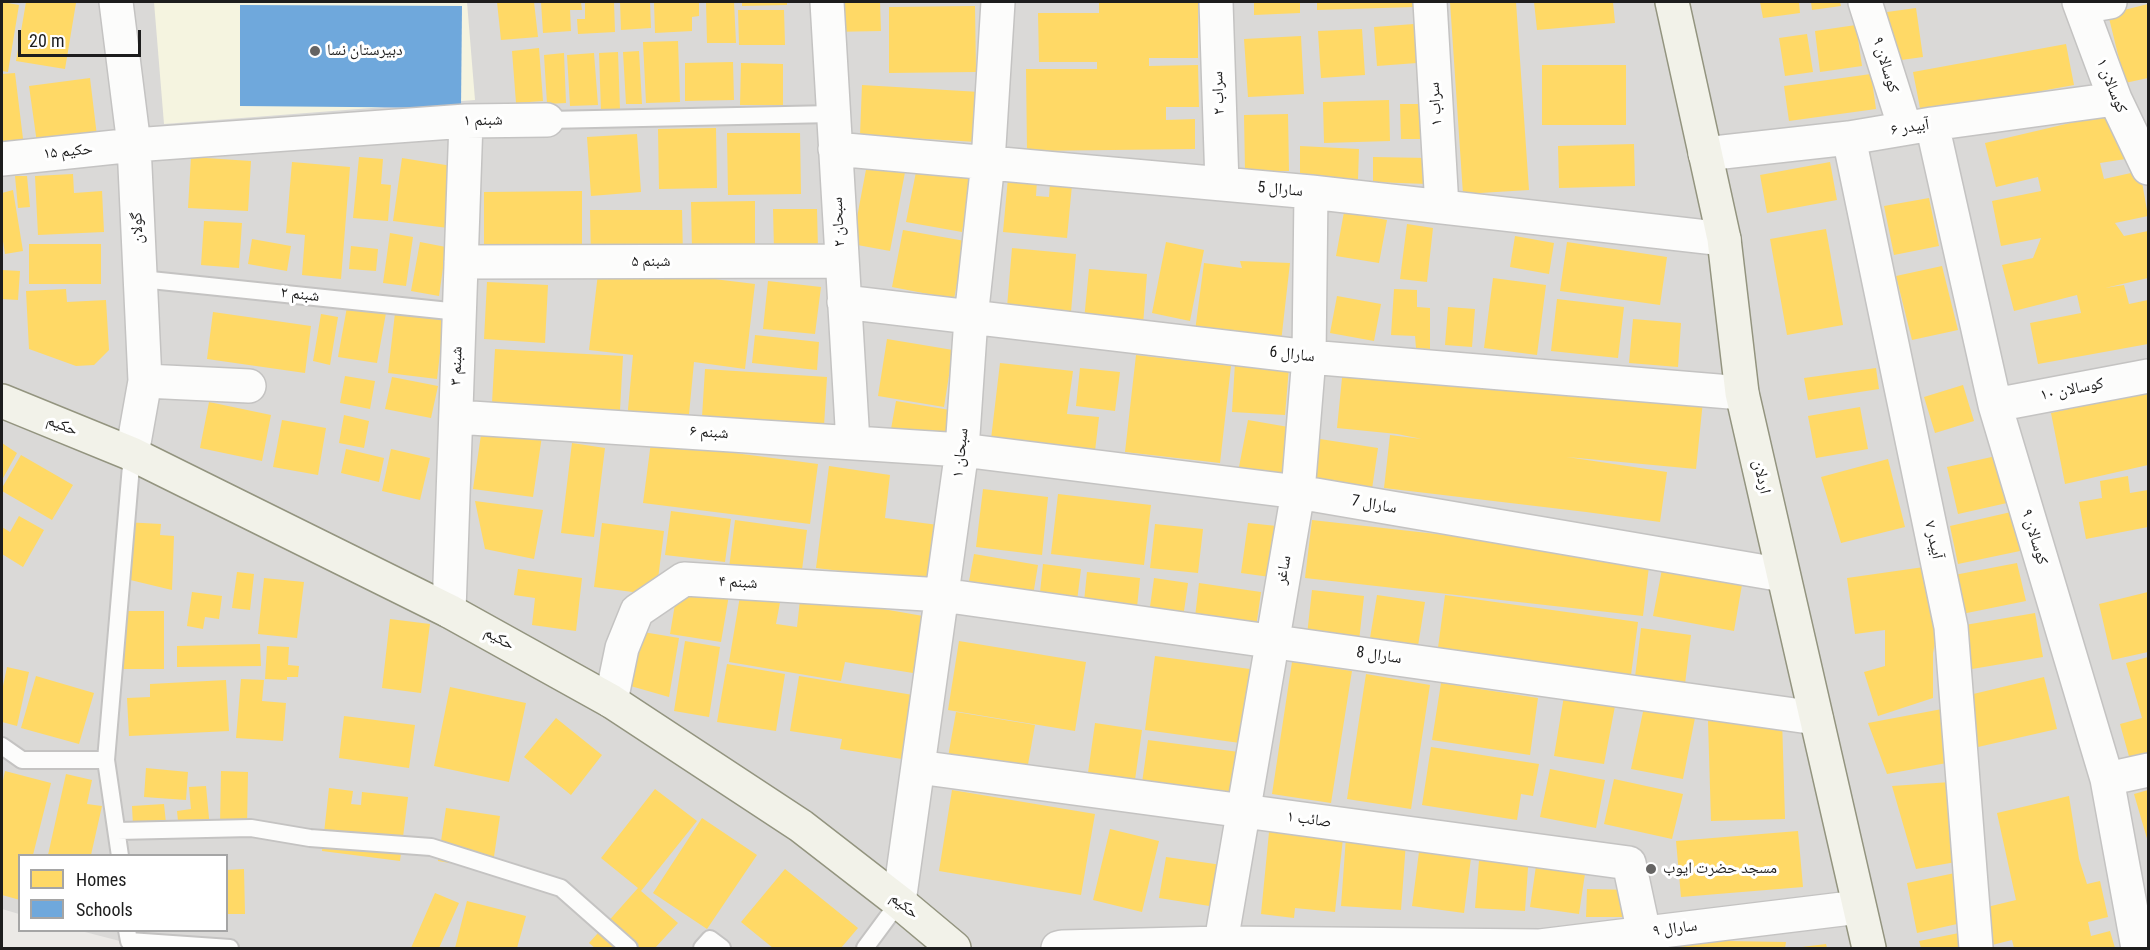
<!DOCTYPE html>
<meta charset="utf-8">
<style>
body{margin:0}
#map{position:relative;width:2150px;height:950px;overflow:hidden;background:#ebe9e6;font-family:"Roboto Condensed",sans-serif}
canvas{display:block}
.frame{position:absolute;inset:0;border:3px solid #1d1d1d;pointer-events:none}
.legend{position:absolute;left:18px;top:854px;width:210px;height:78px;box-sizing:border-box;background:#fff;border:2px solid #a5a5a5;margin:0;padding:8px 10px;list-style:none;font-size:18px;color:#1d1d1d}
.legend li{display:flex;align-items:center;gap:12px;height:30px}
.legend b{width:30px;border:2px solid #a5a5a5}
.scale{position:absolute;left:18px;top:30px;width:123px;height:27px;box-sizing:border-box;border:3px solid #1d1d1d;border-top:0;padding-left:8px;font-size:18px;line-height:21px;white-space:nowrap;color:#1d1d1d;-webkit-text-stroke:4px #fff;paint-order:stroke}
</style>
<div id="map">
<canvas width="2150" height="950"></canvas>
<div class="frame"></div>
<ul class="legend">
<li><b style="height:16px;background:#ffd966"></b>Homes</li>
<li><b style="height:16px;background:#6fa8dc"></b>Schools</li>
</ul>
<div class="scale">20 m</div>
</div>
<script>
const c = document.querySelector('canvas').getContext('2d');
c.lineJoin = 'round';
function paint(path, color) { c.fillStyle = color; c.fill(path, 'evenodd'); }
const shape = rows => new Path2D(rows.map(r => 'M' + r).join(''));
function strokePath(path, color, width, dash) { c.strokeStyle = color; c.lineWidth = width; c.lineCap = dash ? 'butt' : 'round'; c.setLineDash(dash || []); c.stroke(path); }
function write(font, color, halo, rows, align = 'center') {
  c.font = font + ' "Roboto Condensed","Noto Naskh Arabic",sans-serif'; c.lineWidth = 6; c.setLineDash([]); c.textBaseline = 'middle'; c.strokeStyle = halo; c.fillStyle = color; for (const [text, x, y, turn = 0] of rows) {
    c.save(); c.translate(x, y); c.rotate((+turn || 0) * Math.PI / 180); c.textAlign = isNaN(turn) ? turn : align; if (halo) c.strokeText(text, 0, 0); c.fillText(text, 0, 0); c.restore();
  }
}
paint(shape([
 [2,2,2148,2,2148,948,147,948,81,931,226,930,226,856,20,856,19,914,2,909]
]), '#dad9d7');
paint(shape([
 [154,2,467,2,475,100,164,124]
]), '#f5f4e0');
paint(shape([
 [2,2,19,5,8,72,2,71],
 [26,2,76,3,65,69,16,61],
 [497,2,534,2,538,37,501,40],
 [541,2,581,2,582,10,570,10,571,31,543,33],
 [585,2,614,2,615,32,578,34,577,19,585,19],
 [620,2,650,2,651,28,621,30],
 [654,2,699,2,699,16,692,17,692,31,655,33],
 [706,2,734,2,736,43,707,43],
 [742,2,787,2,787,5,742,6],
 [829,2,880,2,881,31,830,32],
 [1099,2,1198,2,1198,58,1149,58,1149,66,1198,65,1199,107,1166,107,1166,120,1195,119,1195,149,1027,151,1026,69,1097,69,1097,62,1039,62,1038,13,1099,13],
 [1254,2,1300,2,1300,13,1254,15],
 [1317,2,1414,2,1414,7,1317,10],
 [1450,2,1516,2,1529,190,1463,194],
 [1534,2,1613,2,1615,23,1537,30],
 [1760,2,1799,2,1800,13,1763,18],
 [1811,2,1840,2,1841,6,1812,10],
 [2148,4,2148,78,2125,83,2108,14],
 [975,6,976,72,889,73,889,7],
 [1916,8,1923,57,1894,61,1887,12],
 [738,10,784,10,785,45,739,45],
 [1414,24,1417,63,1377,66,1374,27],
 [1856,25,1862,66,1820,72,1815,31],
 [1362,29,1365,75,1321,78,1318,31],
 [1807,34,1813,72,1785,76,1779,38],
 [1301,36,1304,94,1248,97,1244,39],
 [678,41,680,102,646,103,643,42],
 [2066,44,2074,85,1921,113,1913,72],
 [539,48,543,101,516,103,512,51],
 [639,51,642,104,626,104,623,52],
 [618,52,620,110,601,111,599,53],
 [564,53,566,103,547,104,544,55],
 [594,53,598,105,570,106,567,55],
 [733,62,734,100,685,101,685,63],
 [741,63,783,64,783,105,740,105],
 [1542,65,1626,65,1626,125,1542,125],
 [15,73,24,147,2,150,2,74],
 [1871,74,1876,109,1789,121,1784,86],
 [90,78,97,136,37,143,29,86],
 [862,85,980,92,977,142,860,135],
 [1389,100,1390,141,1324,143,1323,102],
 [1400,104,1424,104,1424,139,1401,139],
 [2117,112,2132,158,2100,163,2104,179,2140,171,2148,216,2115,223,2124,236,2148,231,2148,278,2105,288,2124,285,2129,304,2148,300,2148,344,2038,364,2030,323,2081,313,2077,295,2014,311,2002,265,2033,258,2041,238,2001,246,1992,201,2041,191,2038,177,1996,187,1985,143],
 [1288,114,1289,171,1245,171,1244,115],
 [716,128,717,188,659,189,658,129],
 [727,133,800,133,801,194,728,195],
 [637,134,641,192,591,196,587,137],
 [1634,144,1635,186,1559,188,1558,146],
 [1300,146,1359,149,1358,179,1300,177],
 [191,157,251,161,248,211,188,208],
 [359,157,383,159,381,184,391,185,388,221,353,218],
 [1373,157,1428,158,1427,184,1373,182],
 [402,158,452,166,448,228,393,221],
 [868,159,906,167,890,251,852,244],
 [292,162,350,167,341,279,302,275,305,235,286,233],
 [1830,162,1837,200,1767,213,1760,175],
 [917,167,972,178,962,232,906,222],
 [73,174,74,193,102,191,104,232,38,235,35,176],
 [15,176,27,176,30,207,18,208],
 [1008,178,1037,180,1036,196,1049,197,1050,183,1072,185,1067,238,1003,232],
 [13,190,23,251,5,254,2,235,2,193],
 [582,191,582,256,484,257,484,192],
 [1929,198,1939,246,1894,255,1884,206],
 [755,201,755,248,692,249,691,202],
 [773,209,817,209,818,250,774,251],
 [590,210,682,210,683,257,591,258],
 [1344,212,1387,220,1379,263,1336,256],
 [204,221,242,223,239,268,201,265],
 [1407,224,1433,228,1427,282,1400,279],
 [1826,229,1843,325,1787,335,1770,239],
 [903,230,965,241,954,299,892,287],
 [390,233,413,237,406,286,383,283],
 [1515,236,1554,243,1549,274,1510,267],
 [252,239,291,246,287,271,248,264],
 [420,242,446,247,439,296,411,291],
 [1166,242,1204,250,1190,321,1152,313],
 [1567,242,1667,257,1660,305,1560,291],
 [29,244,101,244,101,284,29,284],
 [351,246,378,249,376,271,349,269],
 [1012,248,1076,254,1071,312,1007,307],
 [1240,261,1290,263,1281,342,1195,331,1204,263,1242,268],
 [599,265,755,284,745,369,694,362,688,425,627,420,633,355,589,350],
 [1942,266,1958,330,1912,340,1896,276],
 [1089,269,1147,274,1143,325,1084,320],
 [2,270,20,271,18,300,2,299],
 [1493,278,1546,285,1537,355,1484,348],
 [768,281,821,287,815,334,763,329],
 [487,282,548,285,545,343,484,339],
 [66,289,67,302,106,300,109,350,94,365,76,366,29,349,26,291],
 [1394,289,1417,290,1417,307,1430,308,1430,349,1416,348,1415,336,1391,335],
 [1337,296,1381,304,1374,341,1330,333],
 [1557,299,1624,307,1618,358,1551,351],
 [347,307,386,313,377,363,338,357],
 [1448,307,1475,309,1472,347,1445,345],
 [213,312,311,326,305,373,207,359],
 [395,313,444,319,437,379,388,373],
 [321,314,338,317,330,365,313,361],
 [1633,319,1681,323,1678,367,1629,363],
 [755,335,819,342,817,370,752,363],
 [887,339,953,350,944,407,878,396],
 [495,349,623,356,620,410,492,403],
 [1136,355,1231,366,1220,463,1125,452],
 [1000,363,1073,371,1067,414,1099,417,1095,451,991,439],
 [1235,363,1289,367,1285,415,1232,412],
 [1080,368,1120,372,1115,411,1076,406],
 [1343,368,1703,401,1696,469,1567,457,1667,472,1660,522,1586,512,1384,488,1390,435,1422,439,1397,434,1337,428],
 [1876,368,1879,389,1808,400,1804,378],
 [705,369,827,377,824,426,702,417],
 [345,376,375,381,370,409,340,403],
 [392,377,438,386,431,418,385,409],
 [1963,385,1974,421,1935,433,1924,397],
 [2148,391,2148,465,2065,484,2051,413],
 [896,401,956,411,952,439,891,429],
 [209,402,271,415,262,461,200,448],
 [1860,407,1868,449,1816,458,1808,416],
 [344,415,369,421,364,448,339,443],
 [282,420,326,428,318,475,273,467],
 [1248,420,1300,429,1291,476,1239,467],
 [482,428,542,436,533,497,473,489],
 [1320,439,1378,448,1372,489,1314,480],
 [651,442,818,464,810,524,643,503],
 [2,443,17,453,2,480],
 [572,443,605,448,594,537,561,533],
 [346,449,384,458,379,482,341,473],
 [391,449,430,458,420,500,382,491],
 [21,455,73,485,52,520,2,491,2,488],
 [1996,456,2007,503,1958,514,1947,467],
 [1888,459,1905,527,1841,543,1821,477],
 [829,466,890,475,885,518,938,525,931,582,816,568],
 [2128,476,2130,493,2148,490,2148,527,2086,539,2079,502,2102,498,2100,481],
 [983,489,1048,497,1042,555,976,547],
 [1058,494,1151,505,1144,565,1051,554],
 [475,501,543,510,534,559,485,549],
 [671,511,731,519,725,562,665,555],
 [2011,512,2020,551,1958,564,1950,526],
 [19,516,44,530,23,567,2,554,2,527,10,532],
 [735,520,807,530,801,578,729,568],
 [1312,520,1650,558,1643,616,1305,578],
 [124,522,161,524,160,535,174,536,172,590,122,578],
 [602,523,664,531,656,595,594,587],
 [1248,523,1277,526,1270,577,1241,573],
 [1155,524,1203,529,1198,573,1150,568],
 [974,554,1038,565,1029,620,964,609],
 [2017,563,2026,601,1957,615,1949,576],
 [1043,564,1081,569,1074,625,1037,621],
 [1663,564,1743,579,1734,631,1653,616],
 [1931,566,1939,623,1933,653,1933,698,1878,716,1864,672,1885,666,1885,630,1855,634,1847,578],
 [518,569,582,578,576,631,532,625,535,598,514,595],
 [237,572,254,574,250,610,232,608],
 [1087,572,1140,578,1135,627,1082,621],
 [264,578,304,582,297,638,258,634],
 [1154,578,1188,583,1182,625,1148,621],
 [1199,583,1261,592,1254,642,1193,634],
 [678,586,729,595,721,642,670,634],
 [741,590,781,597,776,624,797,627,800,600,809,596,923,616,913,673,845,662,841,681,729,662],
 [1312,590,1364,596,1359,641,1307,635],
 [192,592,222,596,219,619,205,617,203,629,187,626],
 [2148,592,2148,652,2112,660,2099,604],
 [1377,595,1425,602,1418,646,1370,638],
 [1445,595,1638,622,1631,675,1438,648],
 [116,611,164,611,164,669,116,669],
 [2035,613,2043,657,1972,669,1965,625],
 [390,619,430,624,421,693,382,688],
 [1641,628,1691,635,1685,684,1635,677],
 [631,630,679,638,669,697,627,685],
 [685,641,720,647,709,717,674,711],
 [959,641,1086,662,1075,731,948,710],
 [260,644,261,666,177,667,177,646],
 [267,646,289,647,288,665,299,666,298,677,287,677,287,680,265,679],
 [1155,656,1250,669,1240,743,1145,730],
 [2148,657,2148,756,2130,760,2120,724,2142,718,2126,663],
 [1292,662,1352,671,1331,803,1272,794],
 [727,664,785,674,776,731,717,722],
 [7,667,29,672,17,726,2,722,2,691],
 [1366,674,1430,685,1411,809,1347,799],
 [36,676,94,693,79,744,21,728],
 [799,676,913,695,902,759,840,749,842,739,790,731],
 [2044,677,2057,729,1978,747,1965,696],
 [241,679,264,680,262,701,286,703,283,741,236,738],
 [226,680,229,731,129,736,127,698,150,697,150,684],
 [1441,683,1538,698,1530,755,1432,740],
 [450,687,526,703,509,782,434,766],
 [1564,696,1615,706,1604,764,1554,756],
 [1644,707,1695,718,1683,779,1631,769],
 [1942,709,1952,762,1887,774,1868,723],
 [956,712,1035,725,1027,770,948,757],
 [344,716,415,725,409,768,339,758],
 [556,718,602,755,571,795,524,757],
 [1782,719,1785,819,1711,821,1708,721],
 [1095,723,1142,730,1134,787,1087,780],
 [1148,740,1239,752,1233,796,1142,783],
 [1431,747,1539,764,1533,796,1521,794,1517,820,1422,805],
 [146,768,188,772,186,800,144,797],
 [1550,769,1605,780,1596,828,1540,817],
 [5,771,51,783,33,855,20,855,20,900,2,895,2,785],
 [221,771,248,772,247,826,220,825],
 [66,774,92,780,87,804,102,806,91,855,48,855],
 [1614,779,1683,794,1672,839,1604,824],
 [1951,782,1956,862,1916,869,1892,786],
 [206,786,210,829,179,831,177,811,191,809,189,787],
 [329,788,353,791,351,804,361,805,362,792,408,797,400,861,322,851],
 [655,789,697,821,641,891,678,923,655,948,595,948,589,943,638,888,601,858],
 [952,790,1095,814,1081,895,939,871],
 [2148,790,2148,842,2134,794],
 [2069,796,2079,859,2087,884,2100,881,2108,917,2088,922,2091,936,2110,931,2115,948,2014,948,2012,940,1992,945,1983,908,2016,900,1997,813],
 [164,804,166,823,133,826,132,806],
 [446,808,500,816,492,870,438,861],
 [702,818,757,855,707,929,653,893],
 [1270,822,1344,829,1335,912,1295,908,1294,918,1261,914],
 [1110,829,1159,841,1142,912,1093,900],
 [1798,831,1803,887,1681,897,1676,841],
 [1346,837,1406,842,1401,910,1341,906],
 [1420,844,1472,850,1464,913,1412,906],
 [1480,849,1529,853,1525,911,1475,908],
 [1166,857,1222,865,1216,907,1159,898],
 [1537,859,1586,867,1579,914,1530,907],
 [244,869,245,914,226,914,226,870],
 [785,869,858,928,841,948,773,948,741,922],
 [1955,873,1966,922,1917,933,1907,883],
 [1587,889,1631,890,1631,917,1586,917],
 [435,893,459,903,439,948,411,948],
 [467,901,526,916,517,948,455,948],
 [1964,932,1967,945,1956,948,1921,948,1919,941],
 [1663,940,1786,942,1785,948,1663,948],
 [1826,944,1827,948,1802,948,1802,947]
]), '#ffd966');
paint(shape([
 [240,5,462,6,461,108,240,106]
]), '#6fa8dc');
const lane = shape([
 [547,120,833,114],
 [141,279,459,312],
 [2,746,22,760,106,760],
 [117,831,251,828,310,838,431,847,561,888,629,948],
 [120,856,106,760,132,454],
 [127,930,129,941,230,948],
 [702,948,710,939,722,948],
 [865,948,899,902]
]);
const street = shape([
 [116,2,134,145,145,381,132,454],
 [827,2,853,443],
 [1216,2,1222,184],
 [1430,2,1442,207],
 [1865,2,1905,128],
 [2079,2,2115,99,2148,168],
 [2081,7,2110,2],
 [1932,124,1995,405,2107,779,2138,948],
 [1849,138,1951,627,1976,948],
 [835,149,1311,192,1724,239],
 [1705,154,1849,138,1932,124,2115,99],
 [2,159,134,145,466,121,547,120],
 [461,262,841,261],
 [844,302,1309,357,1742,393],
 [145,381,249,386],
 [1995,405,2148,376],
 [456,417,962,450,1298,492,1783,575],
 [449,611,466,121],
 [611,701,622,648,637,611,684,579,942,595,1816,718],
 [918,767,1629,863,1644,933,1644,948],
 [2107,779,2148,770],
 [899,902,962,450,971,318,988,162,998,2],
 [1058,948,1062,947,1221,943,1540,946,1859,907],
 [1220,948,1298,492,1309,357,1311,192]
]);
const secondary = shape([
 [1672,2,1724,239,1742,393,1869,948],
 [2,401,132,454,449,611,611,701,801,826,899,902,954,948]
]);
strokePath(lane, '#c4c3c2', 20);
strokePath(street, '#c4c3c2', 36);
strokePath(secondary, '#93947f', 36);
strokePath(lane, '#fcfcfb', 16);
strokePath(street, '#fcfcfb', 33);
strokePath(secondary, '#f2f2e9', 33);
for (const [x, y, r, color] of [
 [315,51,6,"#656463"],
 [1651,869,6,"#656463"]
]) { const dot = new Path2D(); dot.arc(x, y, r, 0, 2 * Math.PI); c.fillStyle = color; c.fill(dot); strokePath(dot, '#fff', 2); }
write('16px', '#1d1d1d', '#fff', [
 ["دبیرستان نسا",327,51],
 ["مسجد حضرت ایوب",1663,869]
], 'left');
write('16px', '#1d1d1d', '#fff', [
 ["کوسالان ۹",1885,65,73],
 ["کوسالان ۱",2111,86,68],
 ["سراب ۲",1219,93,-92],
 ["سراب ۱",1436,104,-94],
 ["شبنم ۱",483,121,-1],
 ["آبیدر ۶",1910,128,-9],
 ["حکیم ۱۵",68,152,-6],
 ["سارال 5",1280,190,5],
 ["سبحان ۲",839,222,-93],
 ["گولان",138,228,-93],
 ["شبنم ۵",651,262],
 ["شبنم ۲",300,295,6],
 ["سارال 6",1292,355,6],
 ["شبنم ۳",457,366,-88],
 ["کوسالان ۱۰",2072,390,-11],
 ["حکیم",62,426,22],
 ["شبنم ۶",709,433,4],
 ["سبحان ۱",961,453,-84],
 ["اردلان",1761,477,77],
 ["سارال 7",1374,505,10],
 ["کوسالان ۹",2034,537,73],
 ["آبیدر ۷",1933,540,78],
 ["ساغر",1284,570,-80],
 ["شبنم ۴",738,583,3],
 ["حکیم",499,639,29],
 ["سارال 8",1379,656,8],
 ["صائب ۱",1309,820,8],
 ["حکیم",904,906,39],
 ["سارال ۹",1675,929,-7]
]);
</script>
